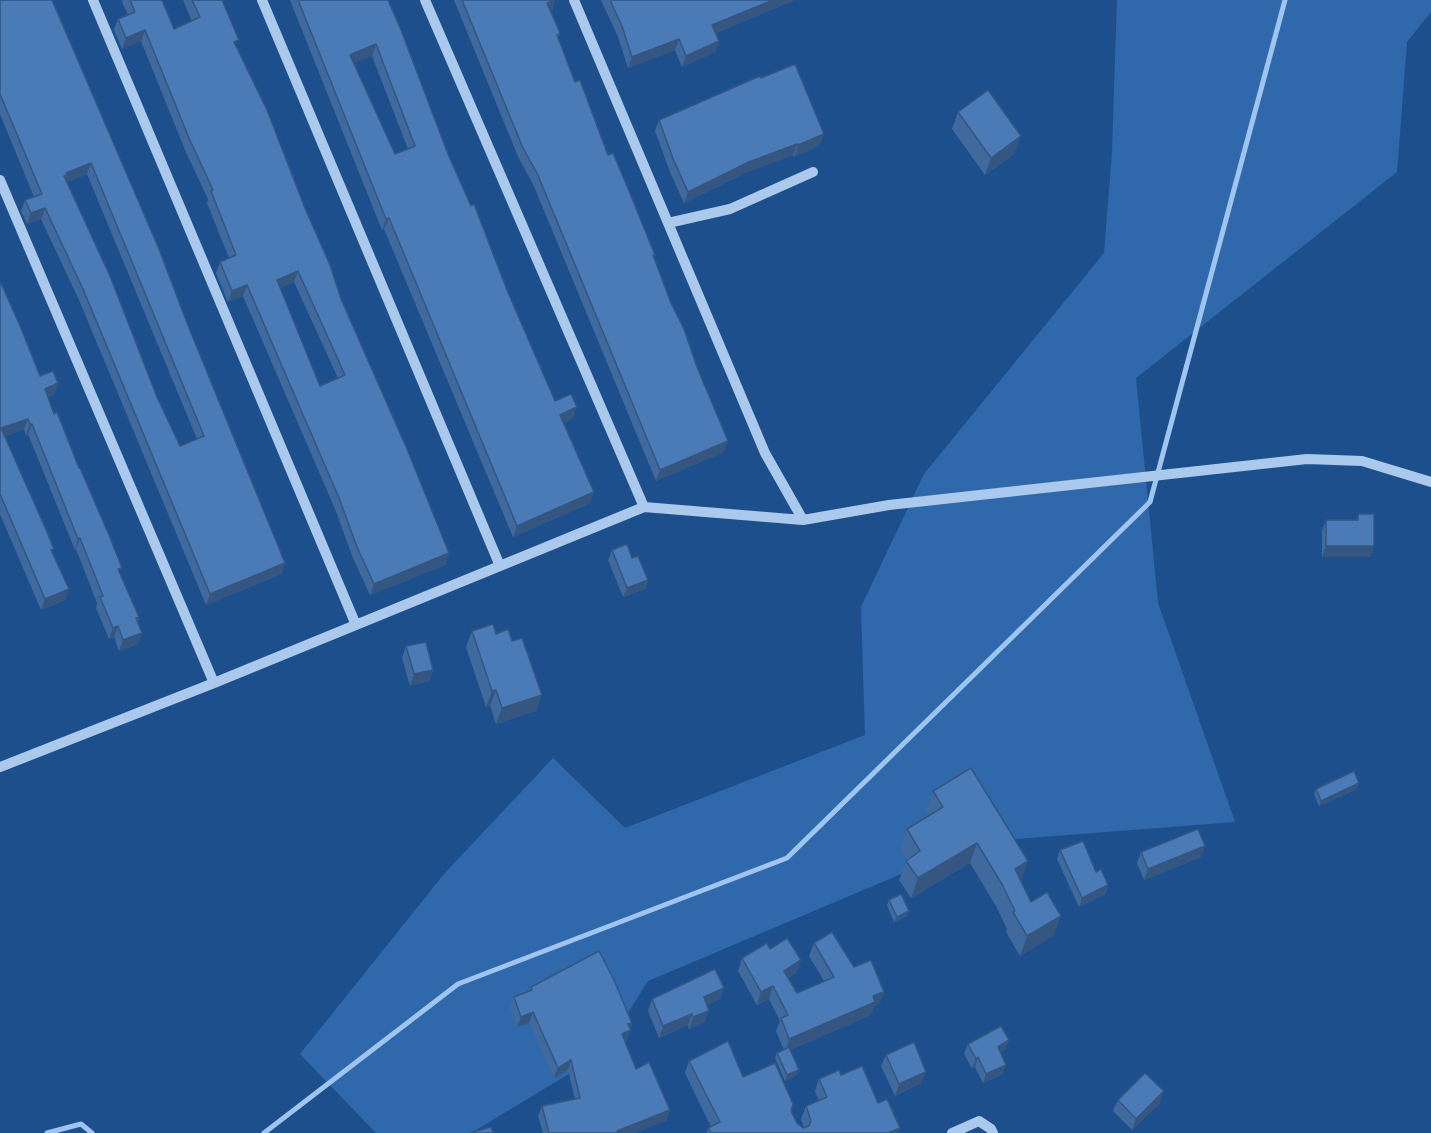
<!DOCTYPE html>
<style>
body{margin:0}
canvas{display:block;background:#1d4f8d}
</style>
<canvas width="1431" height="1133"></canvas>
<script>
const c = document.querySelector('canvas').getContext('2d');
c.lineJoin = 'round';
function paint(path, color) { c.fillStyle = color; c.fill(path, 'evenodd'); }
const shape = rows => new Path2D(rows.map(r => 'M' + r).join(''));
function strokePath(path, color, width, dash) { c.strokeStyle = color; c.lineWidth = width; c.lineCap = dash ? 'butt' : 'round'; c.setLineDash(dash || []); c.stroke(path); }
paint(shape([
 [1117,0,1431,0,1431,12,1407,42,1397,172,1136,378,1158,603,1235,822,977,842,648,981,602,1054,471,1133,376,1133,300,1054,444,874,553,758,625,828,865,735,861,607,924,474,1104,253,1112,152]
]), '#3069ab');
strokePath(shape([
 [47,1133,81,1124,92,1133],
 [264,1133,458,984,787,858,1150,502,1285,0]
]), '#9ec4ef', 5);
strokePath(shape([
 [93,0,356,625],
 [262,0,500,566],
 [425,0,644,507],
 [574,0,765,453,803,520],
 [0,180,214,683],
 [668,223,730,209,813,172],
 [0,767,214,683,644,507,803,520,889,505,1307,459,1362,461,1431,482],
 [952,1133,979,1121,991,1129,993,1133]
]), '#abc9ed', 10);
paint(shape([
 [0,0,187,323,285,563,281,574,206,605,79,300,41,219,27,224,21,211,25,200,34,197,0,114],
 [87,174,197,439,180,446,157,397,67,182],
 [122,0,162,0,174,29,192,21,183,0,222,0,236,47,305,208,341,299,449,553,445,565,370,595,353,558,335,509,243,296,228,302,216,273,220,262,229,258,207,203,208,199,185,150,141,41,122,49,114,30,118,19,128,15,122,2],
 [294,282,338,378,320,386,280,288],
 [290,0,388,0,448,154,555,401,573,418,563,423,590,503,513,537,384,229,382,230],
 [372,56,408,149,395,154,354,63],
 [454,0,555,0,552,11,550,11,560,33,558,38,575,82,608,155,655,255,654,257,724,452,656,481,533,184,519,159],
 [601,0,795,0,716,33,719,41,715,52,682,67,675,50,628,68,618,37],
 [958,112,1015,153,985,175,952,129],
 [659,120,820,145,794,157,793,155,745,173,684,203,670,172,655,131],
 [0,281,40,376,58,383,54,394,48,397,120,574,139,617,137,621,142,633,138,644,119,651,114,637,109,639,96,608,97,603,76,549,75,550,28,434,26,435,24,429,5,436,52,553,65,600,41,610,0,514],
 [1358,514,1374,546,1370,557,1322,557,1322,531,1326,520,1356,520],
 [612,550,632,558,648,580,645,589,623,597,608,560],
 [472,631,496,634,536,711,496,724,490,706,486,707,466,647],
 [406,646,433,670,429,681,410,686,402,658],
 [1316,789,1357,789,1319,806,1314,794],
 [933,791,1021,881,1031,902,1054,935,1020,956,1006,932,1007,929,996,906,970,863,911,898,899,880,907,860,900,849,907,829,929,816,926,810],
 [1205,846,1201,857,1144,880,1137,863,1141,852],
 [1060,850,1096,872,1108,885,1105,894,1079,907,1057,859],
 [889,900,907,916,894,922,887,905],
 [814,943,854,967,884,992,879,1004,874,1006,871,1015,790,1050,799,1070,797,1075,785,1081,775,1058,777,1053,784,1050,776,1031,780,1021,769,999,757,1005,738,971,742,958,770,949,801,960,796,973,788,978,797,993,824,981,809,956],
 [531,987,632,1023,627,1040,625,1041,636,1069,667,1120,634,1133,543,1133,538,1116,542,1106,575,1099,568,1070,554,1078,529,1023,517,1027,510,1007,514,997,529,991],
 [724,988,720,999,707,1005,705,1022,689,1029,688,1025,659,1038,648,1011,652,999],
 [1009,1040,1005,1050,1000,1052,1003,1074,983,1083,975,1067,972,1068,964,1054,968,1044],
 [886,1055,921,1083,895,1096,881,1066],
 [689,1061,743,1077,791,1111,797,1123,803,1128,804,1128,801,1119,806,1106,819,1101,815,1091,819,1079,841,1075,878,1103,900,1128,898,1133,707,1133,708,1128,711,1127,685,1073],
 [1118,1100,1160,1103,1132,1130,1113,1111]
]), '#406a9d');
paint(shape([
 [555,0,552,11,543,15,547,3],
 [773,0,795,0,708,36,712,25],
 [145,30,141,41,122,49,126,38],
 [679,39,675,50,628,68,632,57],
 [719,41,715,52,682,67,686,56],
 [376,44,372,56,346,66,350,55],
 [824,134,820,145,794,157,798,145],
 [1021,136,1015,153,985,175,991,158],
 [797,144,793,155,745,173,684,203,688,192,749,162],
 [91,163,87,174,64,183,60,187,66,173],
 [45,208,41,219,27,224,31,213],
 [389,218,384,229,382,230,386,219],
 [298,271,294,282,273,291,277,280],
 [247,285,243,296,228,302,232,291],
 [58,383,54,394,41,400,45,389],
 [577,407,573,418,555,426,560,415],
 [28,419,24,429,0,438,1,428],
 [30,424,32,424,28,434,26,435],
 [728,441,724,452,656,481,660,470],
 [594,492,590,503,513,537,517,526],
 [80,538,76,549,75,550,78,539],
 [1326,546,1374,546,1370,557,1322,557],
 [449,553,445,565,370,595,374,584],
 [285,563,281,574,206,605,210,594],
 [648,580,645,589,623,597,627,588],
 [69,589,65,600,41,610,45,599],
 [118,626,114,637,109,639,113,628],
 [142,633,138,644,119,651,123,640],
 [433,670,429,681,410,686,414,674],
 [496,690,490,706,486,707,492,691],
 [542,695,536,711,496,724,502,708],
 [1359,783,1357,789,1319,806,1321,801],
 [977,843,970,863,911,898,918,878],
 [1205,846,1201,857,1144,880,1148,869],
 [1028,861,1021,881,1015,869],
 [1108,885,1105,894,1079,907,1082,898],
 [909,911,907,916,894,922,897,917],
 [1061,916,1054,935,1020,956,1027,936],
 [801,960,796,973,779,983,784,971],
 [773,986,769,999,757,1005,761,992],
 [724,988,720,999,700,1009,704,997],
 [884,992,879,1004,874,1006,871,1015,785,1052,789,1039,873,996],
 [709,1011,705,1022,689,1029,693,1017],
 [533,1012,529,1023,517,1027,521,1017],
 [692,1014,688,1025,659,1038,663,1026],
 [632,1023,629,1030,631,1030,627,1040,618,1044,622,1034,628,1024],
 [1009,1040,1005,1050,994,1056,998,1047],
 [978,1057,975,1067,972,1068,976,1059],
 [571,1060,568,1070,554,1078,558,1068],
 [1006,1065,1003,1074,983,1083,986,1074],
 [799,1070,797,1075,785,1081,787,1075],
 [926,1072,921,1083,895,1096,899,1084],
 [1164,1091,1160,1103,1132,1130,1136,1119],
 [670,1110,667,1120,634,1133,616,1133,617,1131],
 [900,1128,898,1133,888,1133]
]), '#345680');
const building = shape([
 [0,0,52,0,159,249,187,323,285,563,210,594,83,289,45,208,31,213,25,200,42,194,0,94,0,0],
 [91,163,204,436,180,446,157,397,110,276,64,176,67,175,66,173,91,163],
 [130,0,162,0,174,29,200,17,192,0,222,0,239,40,234,42,267,110,305,208,330,265,341,299,407,449,449,553,374,584,357,547,339,498,247,285,232,291,220,262,236,255,211,191,213,190,189,138,145,30,126,38,118,19,135,12,130,0],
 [298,271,345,375,320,386,277,280,298,271],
 [298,0,388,0,401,30,448,154,471,206,474,204,507,290,555,401,571,394,577,407,560,415,594,492,517,526,389,218,386,219,298,0],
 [376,44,415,146,395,154,350,55,376,44],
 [462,0,555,0,547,3,560,33,557,35,575,82,580,80,608,155,613,153,629,191,655,255,653,255,671,303,684,329,697,367,728,441,660,470,537,173,523,148,462,0],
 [610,0,773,0,712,25,719,41,686,56,679,39,632,57,622,26,610,0],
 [795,64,824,134,798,145,797,144,749,162,688,192,674,161,659,120,760,76,761,78,795,64],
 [988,90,1021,136,991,158,958,112,988,90],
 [0,281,21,328,40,376,53,371,58,383,45,389,54,414,57,412,79,468,80,468,109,535,122,568,118,569,139,617,136,618,142,633,123,640,118,626,113,628,100,597,103,596,80,538,78,539,32,424,30,424,28,419,1,428,44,525,54,549,51,550,69,589,45,599,0,494,0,281],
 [1358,514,1374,514,1374,546,1326,546,1326,520,1358,520,1358,514],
 [627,544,632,558,638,556,648,580,627,588,612,550,627,544],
 [493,624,496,634,508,629,512,641,522,638,542,695,502,708,496,690,492,691,472,631,493,624],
 [426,642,433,670,414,674,406,646,426,642],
 [971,768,1028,861,1015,869,1031,902,1047,892,1061,916,1027,936,1013,912,1015,911,1003,886,977,843,918,878,906,861,920,851,907,829,943,807,933,791,971,768],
 [1354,771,1359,783,1321,801,1316,789,1354,771],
 [1198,829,1205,846,1148,869,1141,852,1198,829],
 [1083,841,1096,872,1101,869,1108,885,1082,898,1060,850,1083,841],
 [901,894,909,911,897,917,889,900,901,894],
 [832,932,854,967,871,960,884,992,873,996,875,1002,789,1039,781,1018,788,1015,773,986,761,992,742,958,767,943,770,949,787,938,801,960,784,971,797,993,834,977,814,943,832,932],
 [599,951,614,980,632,1023,628,1024,631,1030,622,1034,636,1069,649,1062,670,1110,617,1131,618,1133,549,1133,542,1106,580,1098,571,1060,558,1068,533,1012,521,1017,514,997,532,990,531,987,599,951],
 [715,969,724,988,704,997,709,1011,693,1017,692,1014,663,1026,652,999,715,969],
 [1001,1026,1009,1040,998,1047,1006,1065,986,1074,978,1057,976,1059,968,1044,1001,1026],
 [728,1041,743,1077,775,1063,793,1104,791,1111,797,1123,803,1128,809,1126,811,1121,806,1106,827,1097,819,1079,839,1070,841,1075,862,1066,878,1103,887,1099,900,1128,888,1133,711,1133,708,1128,720,1122,689,1061,728,1041],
 [914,1042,926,1072,899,1084,886,1055,914,1042],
 [789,1047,799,1070,787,1075,777,1053,789,1047],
 [1145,1073,1164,1091,1136,1119,1118,1100,1145,1073],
 [491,1127,493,1133,470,1133,491,1127]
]);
paint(building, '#4a7bb7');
strokePath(building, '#345680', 1.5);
</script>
